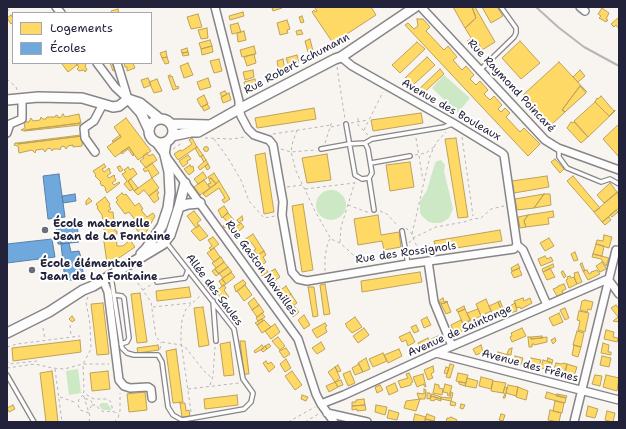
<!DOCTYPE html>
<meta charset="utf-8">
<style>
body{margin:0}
#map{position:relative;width:626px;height:429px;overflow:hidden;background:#f8f4f0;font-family:"Shantell Sans",sans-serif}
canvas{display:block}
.frame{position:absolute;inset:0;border:8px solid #22223b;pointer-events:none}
.legend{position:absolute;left:12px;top:12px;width:140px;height:52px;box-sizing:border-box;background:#fff;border:1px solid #a7a7b1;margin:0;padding:5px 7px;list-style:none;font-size:12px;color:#22223b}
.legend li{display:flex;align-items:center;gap:8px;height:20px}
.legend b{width:20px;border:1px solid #a7a7b1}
</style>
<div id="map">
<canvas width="626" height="429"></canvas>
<div class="frame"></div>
<ul class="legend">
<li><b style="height:11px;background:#ffd966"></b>Logements</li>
<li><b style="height:11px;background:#6fa8dc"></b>Écoles</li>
</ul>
</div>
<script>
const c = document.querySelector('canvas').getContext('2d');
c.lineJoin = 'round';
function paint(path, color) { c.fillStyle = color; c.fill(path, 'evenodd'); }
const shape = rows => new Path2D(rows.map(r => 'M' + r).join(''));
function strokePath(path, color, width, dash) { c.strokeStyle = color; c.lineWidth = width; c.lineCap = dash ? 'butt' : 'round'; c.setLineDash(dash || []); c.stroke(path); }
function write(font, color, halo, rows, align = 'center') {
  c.font = font + ' "Shantell Sans",sans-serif'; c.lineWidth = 4; c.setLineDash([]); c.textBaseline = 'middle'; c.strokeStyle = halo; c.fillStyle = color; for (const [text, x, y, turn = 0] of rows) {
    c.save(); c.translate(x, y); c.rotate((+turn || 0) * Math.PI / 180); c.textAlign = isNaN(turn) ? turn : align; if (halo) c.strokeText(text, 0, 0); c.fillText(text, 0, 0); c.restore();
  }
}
paint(shape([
 [444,75,470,98,458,113,432,88],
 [441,160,445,165,444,171,453,209,449,218,446,220,441,223,434,223,429,222,423,217,420,213,420,201,427,190,435,163,437,161],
 '316 205a15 15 0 1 1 30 0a15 15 0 1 1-30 0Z',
 [78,369,81,393,69,395,66,371],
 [101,403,107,403,112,410,103,410,99,406]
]), '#cde8c5');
const homes = shape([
 [278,7,282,7,282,8,273,11,272,8,278,7],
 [317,7,371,7,376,15,333,43,312,12,314,10,315,12,317,11,315,8,317,7],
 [453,7,472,7,476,18,465,28,453,7],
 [472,7,475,7,495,42,482,50,478,42,475,44,465,28,476,18,472,7],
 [482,7,497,7,503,16,491,23,482,7],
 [602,8,609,13,606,19,608,20,606,22,599,18,601,16,598,14,602,8],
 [118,9,119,13,112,13,111,11,118,9],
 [243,12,244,16,230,20,229,16,243,12],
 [198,14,202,27,191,29,187,17,198,14],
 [11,15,13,18,13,22,11,24,7,18,11,15],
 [302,16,304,22,301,23,299,17,302,16],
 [619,17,619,29,616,25,614,27,611,24,619,17],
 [417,19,423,19,430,27,426,31,444,50,448,46,457,57,453,60,462,70,466,66,474,75,470,79,476,85,480,81,488,90,484,94,490,100,494,96,502,105,498,109,501,112,505,108,510,113,506,117,520,132,524,128,540,144,528,156,405,25,408,23,414,29,418,26,417,19],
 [287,20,290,29,287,30,288,33,280,35,277,23,287,20],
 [238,23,241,32,232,34,230,25,238,23],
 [207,28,208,38,201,39,198,30,207,28],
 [301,30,303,34,297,35,296,31,301,30],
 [244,31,246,40,238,42,237,33,244,31],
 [310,39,313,51,308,52,305,41,310,39],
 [471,39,474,44,470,47,467,41,471,39],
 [210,40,212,46,201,49,199,43,210,40],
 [520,41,540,63,521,79,502,58,520,41],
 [417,42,425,49,400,73,392,65,417,42],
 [212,46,213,52,202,55,201,49,212,46],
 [254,46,256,54,242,57,240,50,254,46],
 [187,48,188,52,182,53,181,50,187,48],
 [166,51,167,57,162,58,160,53,166,51],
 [188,52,189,55,183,56,182,53,188,52],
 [254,54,256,63,247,66,244,57,254,54],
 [297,55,299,62,293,63,293,65,289,66,286,58,297,55],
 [167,57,169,63,165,64,162,58,167,57],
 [427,57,435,65,413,85,405,78,427,57],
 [219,59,222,71,214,73,210,61,219,59],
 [283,59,285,71,279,72,277,61,283,59],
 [559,62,587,92,580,86,562,110,565,112,551,125,523,95,559,62],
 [64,63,75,63,77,65,68,72,62,64,64,63],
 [80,63,85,63,86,65,85,66,87,70,85,72,84,70,79,71,77,69,79,67,77,65,80,63],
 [110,63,113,63,115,70,113,71,110,63],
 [124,63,133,63,135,68,127,71,127,67,125,67,124,63],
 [188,63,193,75,184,78,180,66,188,63],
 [440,69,444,74,419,97,415,93,440,69],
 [253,70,254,77,245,80,243,72,253,70],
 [580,70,585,76,578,82,573,77,580,70],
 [170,75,170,77,172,76,176,87,178,86,179,88,173,90,168,76,170,75],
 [148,78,151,85,144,88,141,80,148,78],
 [208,78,211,87,200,90,197,82,208,78],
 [157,79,162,91,154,93,149,82,157,79],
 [255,79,256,86,246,90,244,82,255,79],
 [580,86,586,93,565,112,562,110,580,86],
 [225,91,227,94,222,97,220,93,225,91],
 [229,93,231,100,223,103,221,97,229,93],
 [204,95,208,104,201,107,197,99,204,95],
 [601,96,614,111,609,116,595,102,597,98,598,99,601,96],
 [595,102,609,116,615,110,615,111,588,137,574,121,595,102],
 [207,104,210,108,204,111,202,107,207,104],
 [314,108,316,119,257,128,255,118,314,108],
 [421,113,423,123,373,131,371,120,421,113],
 [63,114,65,117,79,114,81,123,25,130,25,131,21,130,25,128,24,122,29,122,31,118,33,121,40,120,41,117,43,119,46,119,47,117,55,117,56,115,58,116,58,118,61,117,63,114],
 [126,118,151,151,138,160,129,147,115,157,107,147,121,137,114,127,126,118],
 [571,122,572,123,574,122,588,137,581,143,567,128,571,122],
 [80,123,80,125,25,131,25,130,80,123],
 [619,124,619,157,603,139,619,124],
 [81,135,81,136,18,144,17,143,81,135],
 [120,135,121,137,113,142,112,141,120,135],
 [83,136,82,146,73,147,73,145,68,146,66,149,64,146,61,147,60,150,59,149,53,149,52,151,50,148,47,149,45,152,43,149,36,150,35,153,32,150,19,153,18,146,14,145,15,143,17,143,18,144,83,136],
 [192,138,197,147,178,160,174,154,180,150,182,151,192,144,189,140,192,138],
 [456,138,468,217,458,218,445,139,456,138],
 '203.5 149a2.5 2.5 0 1 1 5 0a2.5 2.5 0 1 1-5 0Z',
 [129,147,134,155,133,156,128,149,122,154,121,152,129,147],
 [197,147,203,155,200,157,195,148,197,147],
 [147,153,149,156,153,154,157,160,146,168,140,161,144,158,143,156,147,153],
 [265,153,274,212,264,214,255,155,265,153],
 [327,154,331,180,307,183,302,158,327,154],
 [188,155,191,159,187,161,188,163,183,167,179,161,188,155],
 [203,155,206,160,204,162,201,157,203,155],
 [555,159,564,169,560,173,551,162,555,159],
 [206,160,208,164,200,170,198,167,206,160],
 [410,162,414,187,390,191,386,165,410,162],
 [152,163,159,173,152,178,148,170,145,172,143,169,152,163],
 [104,164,106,167,102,169,104,172,109,168,110,170,109,170,111,173,107,176,109,178,114,175,115,176,114,177,116,180,112,183,114,185,119,182,120,183,107,193,105,189,106,189,103,185,102,186,100,183,101,182,95,176,96,175,93,171,104,164],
 [208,164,210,168,207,170,205,166,208,164],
 [190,165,191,167,193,166,194,171,189,175,184,169,190,165],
 [120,166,123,170,120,172,117,167,120,166],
 [128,167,130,170,133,168,137,174,128,181,133,189,130,191,124,184,127,181,122,174,126,172,124,170,128,167],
 [203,172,207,178,198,184,194,179,203,172],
 [214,173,219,181,216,184,211,178,209,179,208,177,214,173],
 [547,176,549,187,514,193,512,181,547,176],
 [573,176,600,208,594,212,567,181,573,176],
 [152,178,159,188,149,196,144,190,138,195,134,191,152,178],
 [211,178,216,184,210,188,208,184,211,183,209,180,211,178],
 [131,179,138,188,134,191,128,181,131,179],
 [204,180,210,188,200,195,194,187,204,180],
 [219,181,230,199,224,203,222,200,225,198,219,188,206,197,203,194,219,181],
 [610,183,617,192,604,203,597,195,610,183],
 [157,190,159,193,157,194,159,199,154,203,149,196,157,190],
 [618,192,619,208,602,222,594,212,618,192],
 [122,193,124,195,126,194,135,206,139,203,143,209,141,210,147,217,153,213,155,216,143,238,134,226,138,224,129,212,125,214,116,202,118,200,116,198,122,193],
 [544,194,550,194,551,205,534,208,544,194],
 [544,194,534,208,517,210,515,199,544,194],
 [105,197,110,204,109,206,111,209,108,211,109,212,113,212,115,231,117,231,117,234,116,234,117,246,123,246,130,240,135,247,110,264,110,262,107,263,103,235,105,235,102,215,97,208,98,207,96,204,105,197],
 [89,198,92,201,86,205,86,201,89,198],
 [303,204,313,270,302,272,292,206,303,204],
 [224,206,228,212,222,218,218,210,224,206],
 [616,210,618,212,612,217,610,215,616,210],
 [194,211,201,220,197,223,199,226,196,228,187,216,194,211],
 [553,211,554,217,548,218,549,224,526,227,524,221,528,215,553,211],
 [228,213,234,220,232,221,233,222,224,228,223,226,228,223,223,217,228,213],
 [378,215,381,235,399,232,401,247,384,250,382,241,358,245,354,219,378,215],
 [528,215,524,221,526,227,520,228,518,217,528,215],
 [242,216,243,220,239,223,237,220,242,216],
 [609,217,611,220,605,225,602,222,609,217],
 [233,222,234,222,237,226,241,223,244,227,235,234,229,226,233,222],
 [199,225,208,236,200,241,191,231,199,225],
 [500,230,502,241,436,251,434,241,500,230],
 [253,234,264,251,251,260,249,258,256,254,254,250,256,249,250,241,247,243,244,240,253,234],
 [604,235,612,237,609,248,596,244,597,240,603,241,604,235],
 [213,237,219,244,211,250,209,248,212,246,208,240,213,237],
 [549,238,554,246,545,251,540,243,549,238],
 [596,244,604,246,602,256,593,254,596,244],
 [214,248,220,257,214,262,207,253,214,248],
 [264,251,266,255,263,257,266,262,261,266,255,257,264,251],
 [575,252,578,260,574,261,571,254,575,252],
 [593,254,609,258,606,266,601,259,592,257,593,254],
 [545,256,547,259,551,257,553,261,541,266,538,259,545,256],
 [221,257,224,262,216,268,212,263,221,257],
 [224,262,228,267,219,274,215,269,224,262],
 [602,262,606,268,606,269,600,272,596,266,602,262],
 [582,263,585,271,583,271,580,264,582,263],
 [518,264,520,268,512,271,511,268,518,264],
 [553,264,554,267,543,272,542,269,553,264],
 [264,266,268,272,262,276,258,270,264,266],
 [228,267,232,272,223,278,219,273,228,267],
 [519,268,522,275,514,278,511,272,519,268],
 [550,268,555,277,547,280,543,272,550,268],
 [215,269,219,274,216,276,212,271,215,269],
 [275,269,280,277,274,281,268,273,275,269],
 [587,270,589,274,591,273,591,272,597,270,600,274,588,280,583,271,587,270],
 [563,271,566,276,564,278,561,272,563,271],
 [231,272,235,277,226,284,222,279,231,272],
 [420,272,422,282,362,292,361,281,420,272],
 [578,272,582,282,577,284,574,277,575,276,574,273,578,272],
 [570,276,571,278,574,277,577,284,569,288,566,280,568,279,567,277,570,276],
 [222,279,226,284,222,286,219,281,222,279],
 [243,280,246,283,245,285,236,292,234,286,243,280],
 [275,280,281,289,277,292,270,284,275,280],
 [325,284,330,314,324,315,320,285,325,284],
 [564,284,566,289,562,291,563,294,557,296,553,289,558,287,558,286,564,284],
 [224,285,226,288,224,290,229,297,223,301,216,291,224,285],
 [245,285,252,295,244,301,237,291,245,285],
 [286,286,291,294,285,299,279,291,286,286],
 [189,287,191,297,157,301,156,291,189,287],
 [308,287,314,287,318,316,313,317,308,287],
 [140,293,147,342,137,343,131,294,140,293],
 [291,294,297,303,291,307,285,299,291,294],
 [254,298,259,305,252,310,248,303,254,298],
 [443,298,444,302,447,301,448,302,441,304,441,302,439,303,438,301,443,298],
 [523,298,524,301,530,298,532,303,521,309,520,307,517,308,514,301,523,298],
 [486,299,491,311,481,316,476,304,486,299],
 [585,300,593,302,591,310,588,309,587,312,580,310,582,301,585,300],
 [500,301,504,310,502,311,498,302,500,301],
 [447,302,451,312,446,314,441,304,447,302],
 [498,302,502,311,493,315,489,306,498,302],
 [103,303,109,354,97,355,91,304,103,303],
 [515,303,517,311,506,314,503,308,507,307,508,309,511,308,510,306,515,303],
 [259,305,264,312,257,317,252,310,259,305],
 [616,305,619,309,619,318,611,308,616,305],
 [294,306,299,312,293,317,288,310,294,306],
 [464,306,465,309,458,312,456,310,464,306],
 [203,307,209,345,199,347,194,308,203,307],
 [565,308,569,318,565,320,560,310,565,308],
 [465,309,470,320,463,324,458,312,465,309],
 [478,309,481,316,471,321,467,313,478,309],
 [579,311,589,313,585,332,578,330,580,321,577,320,579,311],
 [262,313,265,317,258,321,256,318,262,313],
 [559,313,563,322,553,326,549,318,559,313],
 [304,315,310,325,304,329,298,320,304,315],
 [72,316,75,320,72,322,69,319,72,316],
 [355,317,362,327,352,333,346,326,347,326,345,324,355,317],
 [427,317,431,325,424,328,421,320,427,317],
 [618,317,619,320,617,322,613,321,618,317],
 [485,318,486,320,491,318,492,321,485,324,482,319,485,318],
 [262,319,263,321,257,325,255,323,262,319],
 [264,320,271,327,262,333,257,325,264,320],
 [461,320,463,324,471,321,461,325,463,331,459,333,460,335,456,337,451,325,461,320],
 [325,323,327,326,325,327,327,332,317,338,312,330,325,323],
 [275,324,280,332,271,339,265,331,275,324],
 [416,325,419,331,414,333,411,327,416,325],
 [364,328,369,335,358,343,353,336,364,328],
 [522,328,526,336,512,342,510,337,512,336,511,333,522,328],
 [606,330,614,332,613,337,618,338,617,342,604,339,606,330],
 [577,331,584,333,581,347,573,345,577,331],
 [410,332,415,342,408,346,406,340,402,342,399,337,410,332],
 [438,336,441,343,434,347,431,339,438,336],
 [542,336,543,338,531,339,531,337,542,336],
 [278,337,285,346,280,350,272,341,278,337],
 [528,337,531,337,531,339,547,337,547,342,534,345,534,344,532,344,532,347,529,347,528,337],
 [428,338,432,345,421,350,418,343,428,338],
 [555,338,556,341,553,344,551,340,555,338],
 [80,340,81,352,13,361,12,348,80,340],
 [240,341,245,341,249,374,244,374,240,341],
 [230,342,234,375,224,376,220,344,230,342],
 [321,342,325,349,317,354,312,348,321,342],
 [603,343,609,345,608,352,611,352,611,355,601,353,603,343],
 [269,344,271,346,267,349,265,346,269,344],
 [158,345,159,350,138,353,137,348,158,345],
 [262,345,264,348,255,353,254,351,262,345],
 [481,345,483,352,476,355,473,349,481,345],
 [574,345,581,347,578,357,572,355,574,345],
 [265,346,267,349,263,352,261,350,265,346],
 [286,348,290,354,284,358,279,351,286,348],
 [512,348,511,355,507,354,509,349,512,348],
 [176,349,183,402,173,403,166,351,176,349],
 [399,349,402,356,388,363,384,355,399,349],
 [498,352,508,355,506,363,496,360,498,352],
 [383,353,387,361,373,367,369,359,383,353],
 [515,356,523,358,521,365,513,363,515,356],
 [602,356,611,358,609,367,600,365,602,356],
 [366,358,370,369,363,372,358,363,366,358],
 [531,358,541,360,538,369,529,367,531,358],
 [548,358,553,360,552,363,547,361,548,358],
 [286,359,291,368,285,372,280,364,286,359],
 [543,360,552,363,551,370,541,368,543,360],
 [266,361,268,364,271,362,275,367,269,372,263,363,266,361],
 [556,363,562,364,563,363,567,364,565,374,553,372,556,363],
 [359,364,363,372,355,375,352,368,359,364],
 [450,364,454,365,450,378,446,377,450,364],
 [567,364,577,367,574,376,564,374,567,364],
 [338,365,341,371,338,372,335,367,338,365],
 [433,366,434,372,431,374,433,378,428,380,424,370,433,366],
 [335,367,340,378,335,382,328,372,335,367],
 [446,367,449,368,447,374,444,373,446,367],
 [52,371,54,386,58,422,46,422,40,373,52,371],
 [108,371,110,389,92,391,90,373,108,371],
 [292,371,302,385,295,390,285,376,292,371],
 [350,371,355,383,348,386,343,374,350,371],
 [409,373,413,382,411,383,411,385,401,388,398,381,408,378,406,374,409,373],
 [458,373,468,375,466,383,456,381,458,373],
 [423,374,426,387,424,386,424,384,417,387,413,377,423,374],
 [595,375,602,376,600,386,592,384,595,375],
 [606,375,619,378,617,391,603,387,606,375],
 [481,377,493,380,491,389,479,386,481,377],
 [467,378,478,381,476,388,465,386,467,378],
 [341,380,343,385,338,387,335,382,341,380],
 [493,381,506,383,503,393,491,391,493,381],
 [335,382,338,387,329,392,326,386,335,382],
 [459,382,466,383,465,386,459,384,459,382],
 [395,383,398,391,389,395,386,387,395,383],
 [435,384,439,385,439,388,443,389,442,395,433,393,435,384],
 [445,384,452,386,449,396,447,395,448,393,443,392,445,384],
 [380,385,383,390,377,393,375,387,380,385],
 [508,385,518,387,516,396,506,393,508,385],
 [505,387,507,388,505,398,503,398,505,394,503,393,505,387],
 [518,387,528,391,526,400,516,397,518,387],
 [424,389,426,390,425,399,419,399,417,393,424,394,424,389],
 [145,392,147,410,129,412,127,394,145,392],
 [451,392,453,393,451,401,441,399,441,397,450,398,451,392],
 [547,392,566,398,565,403,545,398,547,392],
 [427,393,430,393,431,398,427,399,427,393],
 [432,394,441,397,441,399,431,396,432,394],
 [557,394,567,396,566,398,556,396,557,394],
 [237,395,238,405,205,409,204,399,237,395],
 [302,395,308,397,306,401,301,399,302,395],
 [431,396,441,399,441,401,435,399,434,401,430,400,431,396],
 [364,399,365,405,352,406,352,402,356,402,356,400,364,399],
 [420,399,416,411,404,408,406,401,420,399],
 [451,401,456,403,455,406,450,405,451,401],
 [555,401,564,403,562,413,553,411,555,401],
 [180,403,185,403,186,411,189,410,190,416,182,417,180,403],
 [461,404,465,405,463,409,460,408,461,404],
 [13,405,15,409,9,412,7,408,13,405],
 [365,405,366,410,357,411,357,409,352,410,352,406,365,405],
 [376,405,387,407,385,415,375,412,376,405],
 [588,406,598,409,595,418,586,416,588,406],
 [389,410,399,413,397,420,387,418,389,410],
 [550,410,561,413,559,422,548,420,550,410],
 [607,411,615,413,613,422,605,420,607,411],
 [415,414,426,417,425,422,413,422,415,414],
 [427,414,435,417,434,421,425,419,427,414],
 [501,414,505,415,503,421,499,420,501,414],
 [451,417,457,420,456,422,446,422,447,418,450,418,451,417],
 [425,419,434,421,433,422,425,422,425,419]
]);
paint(homes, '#ffd966');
strokePath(homes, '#bda259', 1);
const schools = shape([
 [59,174,65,217,48,219,43,176,59,174],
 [75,194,76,201,63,203,62,196,75,194],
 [55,218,57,218,61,244,58,244,55,218],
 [77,223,79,242,61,244,58,226,77,223],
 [52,239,55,257,7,263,7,244,52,239],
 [69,243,71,252,79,251,80,254,84,278,65,281,61,244,69,243]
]);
paint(schools, '#6fa8dc');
strokePath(schools, '#5880ac', 1);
const service = shape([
 [480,70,514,37,516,33,516,28,501,7],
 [346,124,355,175,362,179,369,178],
 [365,143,368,149,372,173,369,178,374,210],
 [321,149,349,144,365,143,372,139,444,127,452,124],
 [559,149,559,157,567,168,601,182,610,179,619,184],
 [371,163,410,156],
 [402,231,408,264],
 [111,276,122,348,127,353,134,355,158,355,162,362,168,407,173,415,182,420,244,409,251,402,253,393,243,379,234,329,166,242],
 [157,282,185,278,188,270],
 [115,295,122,296,124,298,129,338,127,342,121,344],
 [213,301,216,341],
 [7,375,34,422]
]);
const minor = shape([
 [56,7,61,13],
 [215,7,239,101,239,109,241,116,248,129,254,135,269,140,273,145,283,202,282,215,292,272,298,279,307,281,408,264,514,249,517,245],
 [421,7,545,140,558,148,619,170],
 [580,7,585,11],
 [341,57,352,66,453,123,502,153,504,155,517,245,523,250,547,305],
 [97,63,115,87,128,99],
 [117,63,128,99],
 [7,133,10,124,22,119,22,98],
 [154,140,298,339,316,394,321,404,334,422],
 [95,152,85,138,84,128,94,121,103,104],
 [165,155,167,142],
 [428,261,434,302,452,346],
 [608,279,619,294],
 [103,280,108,292,119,380,124,386,130,388,148,387,151,389,152,398],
 [436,353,619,400],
 [321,404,344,395,436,353,608,279],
 [327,413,367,422],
 [574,422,616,250]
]);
const tertiary = shape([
 [128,99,140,103,160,119],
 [7,100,38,97,82,98,113,107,119,106,128,99],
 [132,103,141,113,149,130],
 '149 131a12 12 0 1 1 24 0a12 12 0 1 1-24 0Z',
 [171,124,209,125],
 [172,136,191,132,198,132,239,109,335,59,341,57,415,7],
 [179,207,188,204,200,203],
 [141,254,146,249,162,226,168,208,170,193,169,172,165,155],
 [7,333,49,312,83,290,93,286,163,244,170,235,179,207,185,183]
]);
strokePath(service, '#878588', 6);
strokePath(minor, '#878588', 10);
strokePath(tertiary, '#878588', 12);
strokePath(shape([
 [7,11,13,7],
 [337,67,345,119],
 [7,79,16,87,18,92],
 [358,118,358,125,368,135],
 [351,123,368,120],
 [331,127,340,125],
 [297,130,293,141,291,152,296,171,315,211,331,239,340,243,348,250,354,256,357,265],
 [364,130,383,92],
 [273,134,331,125],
 [462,137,473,216],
 [205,138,232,139,245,137],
 [416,138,423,180],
 [214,139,228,158,241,180,249,201,264,218,275,216],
 [325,143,332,121],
 [173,149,182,143],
 [281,149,291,152,315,150],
 [415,155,426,153,434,147],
 [287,187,302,185],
 [305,189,354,183],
 [348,205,367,212,369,212],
 [380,211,387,214,398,226],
 [406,228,412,234,415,243,424,254],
 [412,234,430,156,436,143,446,132],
 [340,242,341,227,355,182],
 [409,243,413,238,436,227,464,222,473,219,481,218,491,209,504,206],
 [325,271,325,256,328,242,330,239],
 [131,273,151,302,156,337,161,342],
 [143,290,152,284],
 [88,297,86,302,90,324,91,349,83,364,84,391,83,394,90,416,89,422],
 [153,307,191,303],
 [70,325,71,336],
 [43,328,45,339],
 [162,342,181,345,186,348,204,371,212,378],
 [7,347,17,344,80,336],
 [160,349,161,342],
 [7,360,9,364,37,361],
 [7,368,35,364,52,368,64,369,83,364,109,364],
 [55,369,62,422],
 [210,385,213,376,215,347],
 [188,389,239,383],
 [60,397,77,403],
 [85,399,89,399,92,402,91,407,88,410],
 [92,405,96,405,100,410,104,412,112,411,119,414],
 [191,412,181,342,181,332,182,320,186,309,201,295],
 [89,413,80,410,78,405,79,399,83,395,87,395,94,399,107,399,111,402,113,412],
 [114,422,118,418,120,411,120,393],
 [288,422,315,407],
 [305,422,320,413]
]), '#b6b5b8', 1, [3, 3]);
strokePath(service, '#fefdfd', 3.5);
strokePath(minor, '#fefdfd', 7);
strokePath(tertiary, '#fefdfd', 9);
strokePath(shape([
 [536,7,558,27,584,47,619,66]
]), '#b6b5b8', 2);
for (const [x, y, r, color] of [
 [45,230,4,"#6d6c7a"],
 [32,270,4,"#6d6c7a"]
]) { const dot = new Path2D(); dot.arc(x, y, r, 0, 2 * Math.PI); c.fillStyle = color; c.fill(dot); strokePath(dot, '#fff', 1.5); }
write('11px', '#22223b', '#fff', [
 ["Rue Robert Schumann",297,64,-28],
 ["Rue Raymond Poincaré",511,86,47],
 ["Avenue des Bouleaux",451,110,30],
 ["Rue des Rossignols",406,253,-8],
 ["Rue Gaston Navailles",261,268,54],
 ["Allée des Saules",214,290,53],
 ["Avenue de Saintonge",460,331,-24],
 ["Avenue des Frênes",530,366,15]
]);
write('bold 11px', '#22223b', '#fff', [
 ["École maternelle",53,224],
 ["Jean de La Fontaine",53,237],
 ["École élémentaire",40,264],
 ["Jean de La Fontaine",40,277]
], 'left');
</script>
